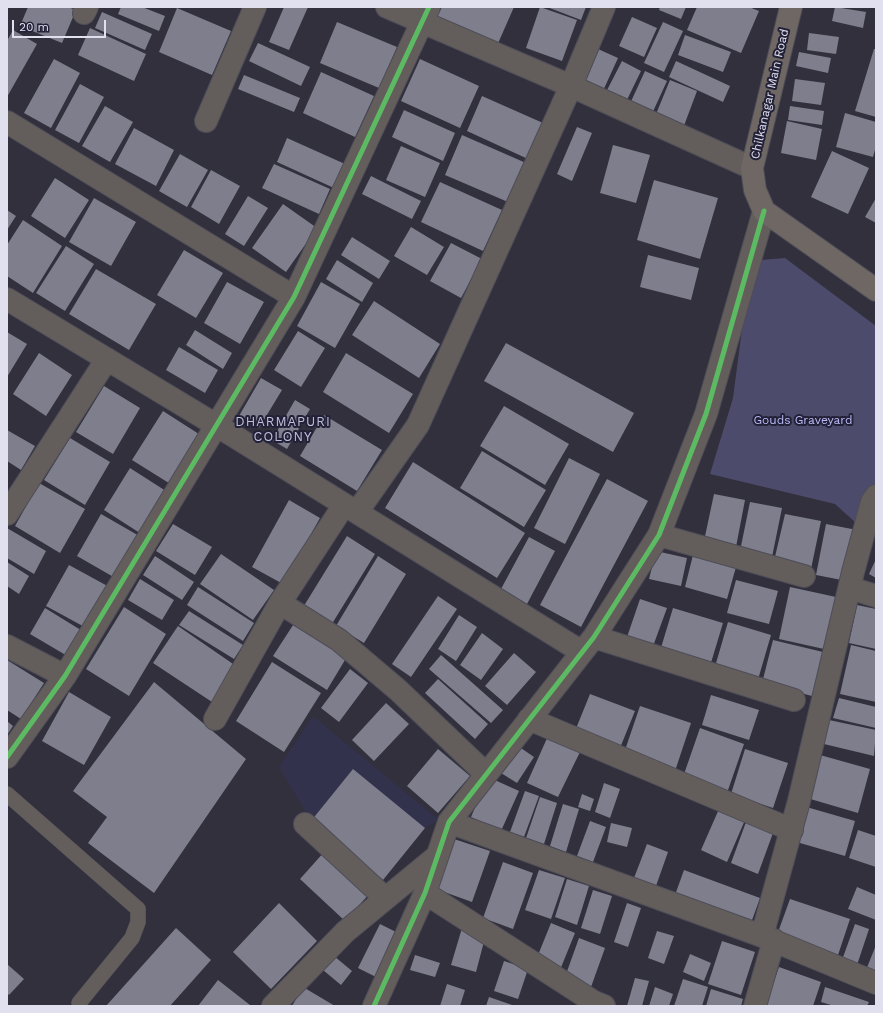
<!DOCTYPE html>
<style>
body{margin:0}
#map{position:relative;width:883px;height:1013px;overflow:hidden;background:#31303c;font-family:"Work Sans",sans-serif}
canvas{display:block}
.frame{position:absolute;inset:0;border:8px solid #e0e0ef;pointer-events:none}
.scale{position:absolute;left:12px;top:20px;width:94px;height:18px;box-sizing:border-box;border:2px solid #e0e0ef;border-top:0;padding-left:5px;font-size:12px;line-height:14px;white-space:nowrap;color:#e0e0ef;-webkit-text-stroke:3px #222137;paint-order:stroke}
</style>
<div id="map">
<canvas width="883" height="1013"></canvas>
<div class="frame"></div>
<div class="scale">20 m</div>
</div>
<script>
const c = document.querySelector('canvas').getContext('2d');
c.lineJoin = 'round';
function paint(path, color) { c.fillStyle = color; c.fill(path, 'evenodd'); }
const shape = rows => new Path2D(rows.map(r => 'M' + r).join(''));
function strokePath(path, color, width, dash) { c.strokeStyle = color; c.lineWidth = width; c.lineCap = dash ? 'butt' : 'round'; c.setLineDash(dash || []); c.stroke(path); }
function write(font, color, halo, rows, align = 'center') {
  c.font = font + ' "Work Sans",sans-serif'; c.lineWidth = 4; c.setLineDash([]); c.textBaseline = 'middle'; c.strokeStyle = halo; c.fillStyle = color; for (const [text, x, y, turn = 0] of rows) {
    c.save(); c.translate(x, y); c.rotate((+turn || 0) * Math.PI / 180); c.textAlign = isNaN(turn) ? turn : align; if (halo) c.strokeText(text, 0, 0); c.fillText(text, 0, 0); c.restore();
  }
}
paint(shape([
 [313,716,439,820,425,828,383,880,311,821,279,767]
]), '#33324c');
paint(shape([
 [785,258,876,326,876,486,856,523,835,504,710,474,733,398,743,321,761,260]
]), '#4d4b6c');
paint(shape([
 [28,7,68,7,76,10,62,43,20,26],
 [121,7,142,7,165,16,159,31,118,14],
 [284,7,308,7,289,50,269,42],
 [442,7,514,7,496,48,435,21],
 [540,7,577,20,562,61,526,48],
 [547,7,586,7,581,20],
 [660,7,686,7,681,19,659,10],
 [697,7,749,7,759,11,741,53,687,30],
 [835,7,866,12,863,28,832,21],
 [177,8,231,31,212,75,159,52],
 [102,12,152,34,145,50,95,28],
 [632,17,657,28,644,57,619,46],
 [337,22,397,47,379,88,320,63],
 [663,22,683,31,664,72,644,63],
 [90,28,146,54,134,81,78,55],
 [13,30,37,44,7,97,7,41],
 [809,33,839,37,836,54,807,50],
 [685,35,731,52,723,72,678,55],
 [258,43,310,67,301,86,249,61],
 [598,49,618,58,602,93,582,84],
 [874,49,876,49,876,117,855,111],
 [799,52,831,58,828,73,796,66],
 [54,59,80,73,51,128,24,113],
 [420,59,479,86,460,128,401,101],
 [622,61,641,71,625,104,605,94],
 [676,61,730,86,723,102,669,77],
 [645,71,667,81,650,118,628,108],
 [321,72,374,96,355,137,303,113],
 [244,75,300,98,294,112,238,89],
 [795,79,825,83,821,105,792,101],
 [670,80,697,91,682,131,654,119],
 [80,84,104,97,79,143,55,130],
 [482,96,543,123,528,159,467,131],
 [105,106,133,122,110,162,82,146],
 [790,106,824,111,822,125,788,120],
 [404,110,455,133,443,161,392,137],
 [845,113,876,122,876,146,873,157,836,147],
 [787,121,822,129,816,160,781,153],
 [577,127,592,133,572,181,557,174],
 [134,128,174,150,156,186,115,164],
 [462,135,526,163,508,202,445,175],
 [287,138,345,164,334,188,277,162],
 [613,145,650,155,636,203,600,193],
 [401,146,440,163,425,197,386,180],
 [832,151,869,168,848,214,811,197],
 [180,154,208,170,187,207,159,191],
 [274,164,330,189,319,214,262,188],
 [211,170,240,186,219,224,191,207],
 [371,176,421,201,412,219,362,194],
 [55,178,89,200,65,238,31,216],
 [654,180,718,198,700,259,637,240],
 [440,182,502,210,483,251,421,222],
 [248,196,268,208,244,246,225,234],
 [94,198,136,222,111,266,69,242],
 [876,198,876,223,865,217],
 [283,204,317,228,286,272,252,248],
 [7,210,16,216,7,230],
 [23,220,62,246,33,293,7,276,7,245],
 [411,227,444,247,427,275,394,256],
 [352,237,390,261,379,279,341,255],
 [451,243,482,259,461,298,430,281],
 [66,246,94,264,65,311,36,293],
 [184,250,223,273,196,318,157,295],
 [648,255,699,268,691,300,640,287],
 [337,260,373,283,362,302,326,279],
 [96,269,156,304,129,350,69,314],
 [227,282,264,302,240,344,204,323],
 [321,282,360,304,335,348,297,326],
 [374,301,440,344,419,378,352,335],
 [195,330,232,353,223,369,186,345],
 [298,331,325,348,301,387,274,370],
 [7,332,27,344,7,377],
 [506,343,634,413,613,452,484,381],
 [179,347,218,370,205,393,166,370],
 [39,353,72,375,46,416,13,394],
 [346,353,413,394,389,433,323,392],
 [261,378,282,390,259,428,239,416],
 [104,386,140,408,113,454,76,432],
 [295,400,310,409,287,449,272,440],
 [504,406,569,444,545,485,480,446],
 [163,411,202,436,172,485,132,460],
 [324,415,382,450,357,491,300,456],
 [7,430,35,446,21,470,7,461],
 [70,438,110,462,85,505,44,480],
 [482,451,546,490,524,527,460,488],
 [569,458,600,474,565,544,534,528],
 [413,462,525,533,497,578,385,508],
 [130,468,169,493,143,535,104,510],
 [607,479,648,501,581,627,540,605],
 [39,483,85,509,60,553,15,526],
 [714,494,745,500,736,547,704,541],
 [289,500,320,518,283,584,252,567],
 [750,502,782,508,772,557,740,551],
 [101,514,141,537,117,579,77,556],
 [785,514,821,521,811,569,774,561],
 [173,524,212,547,195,575,156,551],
 [826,524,857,530,847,581,816,575],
 [7,528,46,551,34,574,7,558],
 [347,536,375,554,330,627,302,609],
 [529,537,555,551,527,604,501,589],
 [656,551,687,558,681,586,649,579],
 [221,554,274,590,253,620,200,584],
 [693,555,736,567,727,599,685,587],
 [155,556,194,582,182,600,143,575],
 [378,556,406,574,364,643,336,626],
 [876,559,876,578,869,574],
 [7,562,29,576,19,594,7,586],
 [69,565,113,589,90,630,46,606],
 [140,579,174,600,162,620,128,600],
 [736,580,778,591,769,624,727,613],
 [198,587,254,623,243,641,187,605],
 [790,587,836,597,824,649,779,639],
 [438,596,457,609,411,677,392,664],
 [640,599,667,608,652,649,626,640],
 [857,605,876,609,876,649,849,643],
 [124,607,166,634,129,696,86,669],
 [45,608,84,632,69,657,30,634],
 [673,608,723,623,710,666,660,651],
 [189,611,243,645,234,659,179,625],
 [459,615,477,627,456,661,438,649],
 [295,622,348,655,327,690,273,656],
 [728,622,771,635,757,683,714,670],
 [178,626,236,666,212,702,153,663],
 [482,633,503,649,481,680,460,665],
 [773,640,823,652,812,696,762,683],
 [851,645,876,651,876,702,840,694],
 [514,653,536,672,507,705,485,686],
 [441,655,503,710,491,723,429,669],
 [7,660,44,683,21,719,7,710],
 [272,662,321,693,284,752,236,721],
 [350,669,368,683,339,722,321,708],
 [438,679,488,724,475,739,425,693],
 [154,682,246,759,154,893,88,843,107,817,73,791],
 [69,692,111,717,84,765,42,741],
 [590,694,635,711,620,748,575,731],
 [711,695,759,710,749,740,702,725],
 [839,698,876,707,876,728,833,718],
 [386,703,409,724,374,761,352,740],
 [640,706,691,723,675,771,624,753],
 [829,720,876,730,874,756,824,744],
 [7,721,13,726,7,735],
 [700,728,744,744,727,793,683,777],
 [548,736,580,752,558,797,527,783],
 [518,746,534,757,517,783,501,773],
 [438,749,470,776,438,813,407,786],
 [745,749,788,763,773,808,731,794],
 [820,755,870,769,858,813,807,798],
 [353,769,425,828,383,880,311,821],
 [488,777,519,791,501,831,471,817],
 [604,783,620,789,610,818,595,812],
 [525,791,539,796,524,837,510,832],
 [582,794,594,799,590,811,578,807],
 [540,797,557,803,544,844,526,838],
 [563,804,579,809,566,852,550,846],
 [803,806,855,821,845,856,793,841],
 [719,809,745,820,727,862,701,850],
 [590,821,606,827,593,862,577,856],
 [746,822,773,833,758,874,731,863],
 [611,823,632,828,627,847,607,842],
 [858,830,876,836,876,867,849,858],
 [454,839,490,851,472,902,436,889],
 [647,844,668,852,656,886,634,878],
 [325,851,370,893,345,921,300,879],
 [503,862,533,873,513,929,483,918],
 [539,870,565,878,551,919,525,910],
 [684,870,760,898,751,923,675,895],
 [567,879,589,886,577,925,555,917],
 [857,887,876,895,876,920,848,909],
 [593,890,612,896,600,934,581,928],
 [790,899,850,919,838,955,777,935],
 [279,903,317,941,271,989,233,952],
 [627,903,641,908,628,947,614,942],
 [551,923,575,933,560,970,536,960],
 [380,924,398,933,376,977,358,968],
 [855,924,869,929,857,965,842,960],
 [176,928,211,960,170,1006,106,1006],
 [462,928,486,934,476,972,451,965],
 [657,931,674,936,664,964,648,958],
 [579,938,605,948,591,987,565,977],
 [722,941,755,952,741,995,708,984],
 [876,945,876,974,866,970],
 [690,954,711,963,704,981,683,972],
 [415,955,440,963,435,977,410,970],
 [334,956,352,971,341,985,323,970],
 [504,961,528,969,518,999,494,991],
 [7,964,24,979,9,995,7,993],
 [779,967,821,982,813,1006,765,1006],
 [635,978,649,981,642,1006,627,1006],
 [683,979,708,987,702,1006,674,1006],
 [218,980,250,1005,249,1006,198,1006],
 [447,984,465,990,460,1006,440,1006],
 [303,987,335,1006,292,1006],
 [655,987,673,994,669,1006,649,1006],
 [825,987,869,1002,867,1006,834,1006,821,1002],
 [711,989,743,999,741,1006,706,1006],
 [489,997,515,1006,486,1006]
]), '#7e7e8d');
const lane = shape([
 [7,794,138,909,138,922,132,938,79,1003]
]);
const street = shape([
 [387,7,571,86,752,168],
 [84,13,87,7],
 [206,121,255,7],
 [7,122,294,297],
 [7,299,216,425,582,652],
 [357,512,418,425,571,86,604,7],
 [7,514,107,359],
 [659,535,804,576],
 [850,588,876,596],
 [280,603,339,640,398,690,486,774],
 [594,637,794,700],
 [7,646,65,676],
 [215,719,280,603,344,505],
 [529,719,792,830],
 [7,757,65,676,294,297,429,7],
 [449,822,762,936,876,983],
 [305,824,385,898],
 [425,893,594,1002,604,1006],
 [762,936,799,801,853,572,872,502,876,496],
 [273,1006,345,932,436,857],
 [374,1006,425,893,449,822,594,637,659,535,706,414,764,211],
 [755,1006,774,940]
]);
const secondary = shape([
 [791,7,752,168,755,190,764,211,876,290]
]);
strokePath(lane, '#4e4d58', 16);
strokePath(street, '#4e4d58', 24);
strokePath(secondary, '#4e4d58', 24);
strokePath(lane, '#635d5b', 15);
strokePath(street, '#635d5b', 22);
strokePath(secondary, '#6e6764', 22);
strokePath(shape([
 [7,757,65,676,294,297,429,7],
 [374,1006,425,893,449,822,594,637,659,535,706,414,764,211]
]), '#5cba63', 5);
write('12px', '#e0e0ef', '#222137', [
 ["Chilkanagar Main Road",770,94,-77]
]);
write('12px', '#bcbbf7', '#222137', [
 ["Gouds Graveyard",803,420]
]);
c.letterSpacing = '1px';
write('13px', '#c0c0dd', '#222137', [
 ["DHARMAPURI",283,422],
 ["COLONY",283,437]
]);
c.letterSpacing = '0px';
</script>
